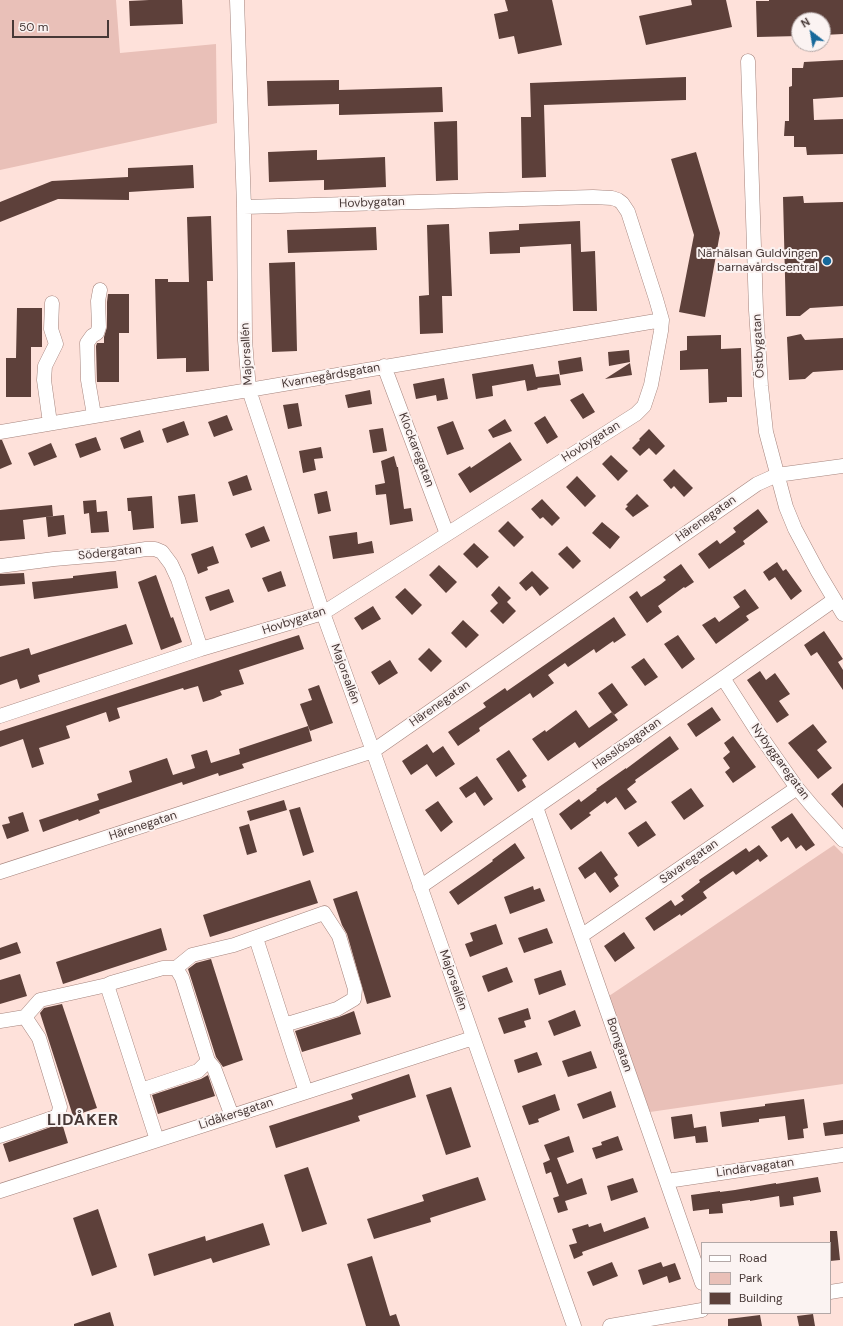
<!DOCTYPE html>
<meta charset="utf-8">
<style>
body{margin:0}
#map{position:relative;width:843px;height:1326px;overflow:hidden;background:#fee1da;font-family:"DM Sans",sans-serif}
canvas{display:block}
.legend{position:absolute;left:701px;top:1242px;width:130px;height:72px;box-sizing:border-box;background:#fbf3f2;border:1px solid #b3a8a7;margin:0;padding:5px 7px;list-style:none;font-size:12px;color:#473836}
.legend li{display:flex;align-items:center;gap:8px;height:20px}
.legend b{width:20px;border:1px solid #b3a8a7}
.north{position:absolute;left:791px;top:12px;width:40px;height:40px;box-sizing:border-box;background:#fbf3f2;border:1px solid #b3a8a7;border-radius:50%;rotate:329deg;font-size:11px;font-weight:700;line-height:16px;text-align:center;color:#473836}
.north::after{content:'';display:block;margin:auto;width:14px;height:18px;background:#17699b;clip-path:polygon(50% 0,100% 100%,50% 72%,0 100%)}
.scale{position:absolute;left:12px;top:20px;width:97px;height:18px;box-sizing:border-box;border:2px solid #473836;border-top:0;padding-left:5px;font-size:12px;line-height:14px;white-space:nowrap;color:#473836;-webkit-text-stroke:3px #fbf3f2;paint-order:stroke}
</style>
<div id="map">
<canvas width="843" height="1326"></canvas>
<ul class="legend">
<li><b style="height:5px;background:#fff"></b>Road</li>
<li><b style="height:11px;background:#e9c0b8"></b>Park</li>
<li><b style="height:11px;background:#5d403a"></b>Building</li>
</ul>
<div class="north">N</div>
<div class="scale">50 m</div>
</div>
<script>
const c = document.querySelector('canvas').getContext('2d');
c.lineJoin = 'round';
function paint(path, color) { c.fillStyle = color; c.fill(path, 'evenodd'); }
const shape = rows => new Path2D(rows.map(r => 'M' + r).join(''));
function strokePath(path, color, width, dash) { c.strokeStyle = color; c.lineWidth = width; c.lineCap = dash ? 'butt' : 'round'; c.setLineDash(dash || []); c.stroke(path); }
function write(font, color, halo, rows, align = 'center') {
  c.font = font + ' "DM Sans",sans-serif'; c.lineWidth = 4; c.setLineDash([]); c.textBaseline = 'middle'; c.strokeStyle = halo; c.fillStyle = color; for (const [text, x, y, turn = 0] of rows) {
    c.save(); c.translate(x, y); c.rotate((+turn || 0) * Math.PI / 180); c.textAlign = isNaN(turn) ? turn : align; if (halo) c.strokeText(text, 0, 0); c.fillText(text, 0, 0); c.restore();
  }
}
paint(shape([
 [0,0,116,0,120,53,216,44,217,123,0,170],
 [834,845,843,854,843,1084,650,1112,609,996]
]), '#e9c0b8');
paint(shape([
 [149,0,182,0,183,24,130,26,129,1],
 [505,0,552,0,562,45,518,54,514,36,499,39,494,14,508,11],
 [691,0,726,0,732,27,646,45,639,16,692,5],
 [769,0,843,0,843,34,823,35,823,20,799,20,799,36,757,37,756,1,769,1],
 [843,60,843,97,813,99,814,120,843,119,843,154,807,155,806,147,794,147,794,136,784,136,785,121,789,121,789,87,792,86,792,68,803,68,804,62],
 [686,77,686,100,544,105,546,177,522,178,521,117,531,117,530,83],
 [339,80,339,90,442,87,443,112,339,115,339,104,268,106,267,81],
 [457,121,458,180,436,181,434,122],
 [317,150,317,160,385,157,386,187,324,190,324,180,269,182,268,152],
 [696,152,720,233,705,317,679,312,694,235,671,159],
 [193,165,194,188,129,192,129,200,58,199,0,222,0,202,52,181,128,177,128,168],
 [803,196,804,203,843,202,843,306,810,308,800,316,786,316,783,197],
 [211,216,213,281,207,281,209,371,186,372,186,358,157,359,155,279,168,279,168,282,189,282,187,217],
 [580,221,581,252,595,251,597,311,573,311,571,244,520,247,520,253,490,254,489,232,519,230,519,224],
 [449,224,452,296,442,296,443,333,420,334,419,296,429,295,427,225],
 [376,227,377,250,288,253,287,230],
 [295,262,297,351,272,352,269,263],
 [108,294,129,294,129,333,119,333,119,382,97,382,96,346,97,343,104,343,104,337,107,327,107,302],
 [17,308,42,308,42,347,31,347,31,397,6,397,6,358,16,358],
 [801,334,805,340,843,338,843,370,813,372,805,379,789,380,787,337],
 [721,335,721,349,741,348,742,397,727,397,727,402,709,403,708,369,680,370,680,351,687,350,687,336],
 [629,350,630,362,609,366,608,352],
 [581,357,583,371,560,375,558,361],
 [630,363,632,375,605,379],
 [533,364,536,377,559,374,561,385,537,388,538,389,527,391,525,380,492,386,493,396,476,399,472,374],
 [444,378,448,399,437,401,436,395,416,399,413,384],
 [370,390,372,404,348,408,345,395],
 [583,393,595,412,583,419,570,400],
 [298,403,302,426,288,429,283,405],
 [227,415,233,430,214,437,208,422],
 [545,416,558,437,547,444,534,423],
 [505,419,512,431,493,438,488,430],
 [184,421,189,435,167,443,162,429],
 [453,421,464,449,447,455,437,427],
 [383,428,387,451,373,453,369,430],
 [649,429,665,446,656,455,649,448,640,456,632,448,640,440,639,439],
 [140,430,144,442,124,449,120,438],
 [96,437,101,450,80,458,75,444],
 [0,440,2,440,12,464,0,469],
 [510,442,522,460,470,493,458,474,470,466,471,468],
 [51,443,57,457,34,466,28,453],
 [321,447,323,458,314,459,316,470,303,473,299,451],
 [611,455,628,471,618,481,602,464],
 [394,456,397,467,398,467,404,509,411,508,413,521,390,525,386,494,376,495,375,485,385,483,381,461],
 [674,469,693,488,684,497,674,486,671,489,663,480],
 [247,475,252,490,233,496,228,482],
 [577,476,596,496,585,507,566,487],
 [327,491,331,511,318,514,314,494],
 [195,494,198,522,181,524,178,496],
 [637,494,649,506,633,517,625,509,628,506,626,505],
 [152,496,154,528,133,530,131,511,128,511,127,498],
 [542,499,560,518,552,526,543,517,540,519,531,509],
 [96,500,97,512,107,511,109,532,91,533,89,513,84,514,83,501],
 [52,505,53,516,23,520,25,539,0,541,0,510],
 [758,509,768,522,743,541,745,544,709,569,698,554,717,540,720,544,736,532,733,528],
 [64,515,66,534,48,537,46,517],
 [508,521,524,537,514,547,498,531],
 [602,522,620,537,610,549,592,533],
 [264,526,270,541,251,548,245,534],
 [357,532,358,544,372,541,374,553,333,559,329,536],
 [474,543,489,557,477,568,463,554],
 [213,546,219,563,207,567,208,570,198,574,191,554],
 [567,546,581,561,573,569,558,554],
 [777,562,783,571,786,569,802,591,791,600,775,577,769,581,763,572],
 [681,564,694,582,685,588,684,587,658,606,662,612,647,623,629,597,637,591,641,597,661,584,666,580,663,577],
 [439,565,457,582,446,593,429,575],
 [116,571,118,588,34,599,32,582,73,578,73,576],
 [281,571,286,586,268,592,262,578],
 [532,571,549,588,540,596,532,586,526,591,519,583],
 [24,573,25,584,0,586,0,574],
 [156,575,171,618,173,617,182,642,161,650,138,582],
 [499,586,511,598,507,602,516,611,503,624,490,611,498,603,491,595],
 [405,588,422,605,412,615,395,597],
 [229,589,234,602,210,611,205,597],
 [745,589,759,608,746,616,749,620,716,644,702,625,715,617,719,622,740,607,733,597],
 [373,606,381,619,362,630,354,618],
 [614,617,626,635,614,643,613,641,596,653,594,649,568,667,565,663,548,675,554,683,533,698,530,693,479,728,480,731,458,746,448,732,486,707,483,703,505,688,507,691],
 [463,620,479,635,466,648,451,633],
 [126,624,133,644,38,675,40,682,20,689,17,679,0,685,0,657,29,648,31,655],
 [824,631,843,659,838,662,843,670,843,690,817,652,811,656,804,645],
 [299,635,304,649,239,670,244,684,220,691,222,695,213,699,203,702,198,686,184,690,183,688,117,708,120,718,109,722,106,712,66,726,70,738,39,748,44,764,32,768,23,739,0,747,0,731],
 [678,635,695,659,682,669,664,644],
 [429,648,442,661,431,672,418,659],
 [644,658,658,677,645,686,631,667],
 [390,660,398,673,379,685,371,672],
 [760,671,766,680,775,673,790,694,779,701,789,715,777,723,747,680],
 [612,683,628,705,614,715,598,693],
 [319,685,333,723,310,731,300,704,312,700,308,689],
 [712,707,721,720,696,737,687,724],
 [576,710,589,728,612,712,618,720,579,748,575,742,548,761,532,739,545,730,546,732],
 [813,724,827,742,817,750,832,768,818,779,788,743],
 [308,726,312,741,242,764,244,768,219,776,218,773,183,785,182,782,99,810,100,813,79,821,78,819,43,832,39,820,99,800,97,794,132,782,129,771,167,758,173,775,195,768,191,755,207,750,211,763,240,754,239,749],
 [670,736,679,749,635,780,636,782,627,789,637,802,625,810,616,797,607,804,605,801,589,813,591,815,571,830,559,814,579,799,581,802,597,790,596,789,626,768,626,769],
 [733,736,756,767,733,783,725,772,730,768,723,758,730,752,724,743],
 [427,744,433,753,443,746,455,764,436,777,427,764,411,775,402,761],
 [509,750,527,776,522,780,526,787,518,792,496,759],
 [477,776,493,799,484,806,475,792,466,798,459,788],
 [843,783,843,808,831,794],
 [691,788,704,806,684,820,671,802],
 [284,800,287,810,250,821,247,811],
 [438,801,453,822,441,832,425,810],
 [300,807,314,852,303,856,289,810],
 [23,812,29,831,7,839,2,825,10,823,8,817],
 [792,813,815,845,806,851,801,845,796,849,788,837,781,842,771,827],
 [646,821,656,835,638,847,628,833],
 [249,824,257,852,247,855,239,827],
 [515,843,525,858,458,905,449,892,475,874,493,861,492,860],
 [759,845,768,856,760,862,758,859,736,875,733,871,703,892,707,898,681,916,680,914,654,931,645,918,671,900,675,906,684,900,681,896,700,882,699,880,746,848,749,852],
 [601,851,618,875,614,878,619,886,610,893,595,872,585,879,578,868],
 [310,880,318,903,210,937,203,915],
 [533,886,534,890,540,888,545,901,510,914,504,897],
 [357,891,391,997,367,1004,347,934,342,925,333,899],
 [496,924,503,944,470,957,465,944,473,941,470,933],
 [161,928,167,950,63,984,56,962],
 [547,928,553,943,524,953,518,938],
 [624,932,635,948,615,962,604,946],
 [17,942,21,953,0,960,0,948],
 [211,959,243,1060,223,1067,216,1057,188,969,196,963],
 [507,967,513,982,488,992,482,976],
 [561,970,566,985,539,995,534,979],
 [20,974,27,996,0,1004,0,980],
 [62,1004,97,1108,73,1116,40,1013,44,1008],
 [528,1008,531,1019,524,1021,526,1027,504,1034,498,1018],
 [575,1010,581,1026,554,1036,548,1021],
 [354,1011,361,1034,302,1052,295,1031,339,1017],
 [591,1051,597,1068,568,1077,562,1061],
 [537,1052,542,1065,518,1073,514,1060],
 [409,1074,416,1097,358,1116,360,1121,276,1148,269,1126,353,1099,351,1094],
 [208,1075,215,1096,158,1114,152,1095,201,1079],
 [451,1087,471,1147,446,1155,426,1095],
 [611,1091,616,1107,583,1119,577,1104],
 [555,1094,560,1110,538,1119,539,1122,529,1125,522,1106],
 [804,1099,808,1128,803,1129,804,1138,788,1140,785,1116,759,1119,759,1122,722,1127,720,1112,765,1106,765,1104],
 [692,1114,694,1128,706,1126,708,1142,696,1143,695,1136,674,1139,671,1117],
 [843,1120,843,1134,825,1136,823,1123],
 [62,1123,68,1143,9,1162,3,1144],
 [569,1136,574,1152,557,1158,567,1184,582,1178,587,1194,565,1201,568,1210,558,1213,553,1198,559,1196,551,1172,546,1174,543,1163,550,1160,544,1145],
 [618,1136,623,1150,596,1159,592,1148,602,1145,601,1142],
 [308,1167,327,1224,302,1232,284,1175],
 [478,1177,486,1200,430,1218,431,1222,374,1239,367,1219,424,1201,422,1195],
 [818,1177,821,1192,793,1197,794,1205,780,1207,779,1196,750,1201,750,1200,722,1204,723,1213,709,1214,709,1209,693,1211,691,1195,720,1191,720,1192,735,1190,776,1183,776,1184],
 [633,1178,638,1192,611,1201,607,1186],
 [98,1209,117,1267,92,1276,73,1218],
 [645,1217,649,1228,582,1252,583,1255,574,1259,569,1245,577,1243,572,1229,588,1224,589,1227,601,1223,604,1232],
 [263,1223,270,1245,213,1263,211,1258,154,1276,148,1254,205,1236,206,1241],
 [830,1231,837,1231,840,1260,830,1261],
 [372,1256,390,1316,396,1314,400,1326,366,1326,347,1264],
 [612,1262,618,1276,593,1286,587,1272],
 [661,1262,663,1267,675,1263,681,1279,669,1283,667,1276,643,1285,638,1270],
 [110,1312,114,1326,74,1326,74,1324],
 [813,1314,815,1326,799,1326,797,1316],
 [760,1315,762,1326,728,1326,728,1319]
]), '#5d403a');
const minor = shape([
 [237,0,244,207,245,340,249,390,323,613,373,751,574,1326],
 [748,61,756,310,761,386,766,432,786,507,795,529,818,572,843,614],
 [384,366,447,534],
 [94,415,88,380,87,343,92,336,97,333,99,327,98,301,100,290],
 [50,423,44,380,45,366,56,344,51,329,52,303],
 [0,432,662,320],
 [0,566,54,559,113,554,146,549,155,549,162,552,171,564,178,579,201,649],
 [723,678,757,731,797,788,813,807,843,840],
 [0,716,201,649,323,613,636,414,644,406,651,385,661,331,662,320,656,299,628,212,622,203,618,200,612,198,593,197,244,207],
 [536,807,702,1283],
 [0,872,373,751,757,484,777,475,843,466],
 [420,887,723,678,834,600],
 [581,936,797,788],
 [176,968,192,955,234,945,259,936],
 [25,1017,40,1000,107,985],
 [0,1021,25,1017,39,1038,60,1107,58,1116,0,1136],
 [284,1025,337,1009,354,999,355,989,339,936,324,913,259,936,256,938,294,1056,306,1092],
 [208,1061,214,1068,232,1116],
 [141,1090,198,1071,208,1061,182,978,176,968,163,968,111,983,107,985,157,1140],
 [667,1181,843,1155],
 [0,1191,473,1038],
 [830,1292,843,1290],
 [610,1326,702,1310]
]);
strokePath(minor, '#a5847d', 15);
strokePath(minor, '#fff', 14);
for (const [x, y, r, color] of [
 [827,261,5,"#17699b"]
]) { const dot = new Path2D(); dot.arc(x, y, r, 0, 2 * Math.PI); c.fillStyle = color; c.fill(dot); strokePath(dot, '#fbf3f2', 1.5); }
write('12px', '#473836', '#fbf3f2', [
 ["Hovbygatan",372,203,-2],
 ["Östbygatan",759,346,-93],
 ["Majorsallén",247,354,-93],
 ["Kvarnegårdsgatan",331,376,-10],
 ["Hovbygatan",591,442,-32],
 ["Klockaregatan",416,450,69],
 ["Härenegatan",706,519,-35],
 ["Södergatan",110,553,-6],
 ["Hovbygatan",294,621,-18],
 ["Majorsallén",345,674,70],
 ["Härenegatan",440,704,-35],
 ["Hasslösagatan",627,744,-35],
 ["Nybyggaregatan",780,762,54],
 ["Härenegatan",143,826,-18],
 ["Sävaregatan",689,862,-35],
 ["Majorsallén",453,980,71],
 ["Bomgatan",619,1045,71],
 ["Lidåkersgatan",236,1114,-18],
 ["Lindärvagatan",755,1168,-8]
]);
write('12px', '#473836', '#fbf3f2', [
 ["Närhälsan Guldvingen",818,254],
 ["barnavårdscentral",818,268]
], 'right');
c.letterSpacing = '1px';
write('bold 16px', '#473836', '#fbf3f2', [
 ["LIDÅKER",83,1121]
]);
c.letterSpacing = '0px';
</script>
